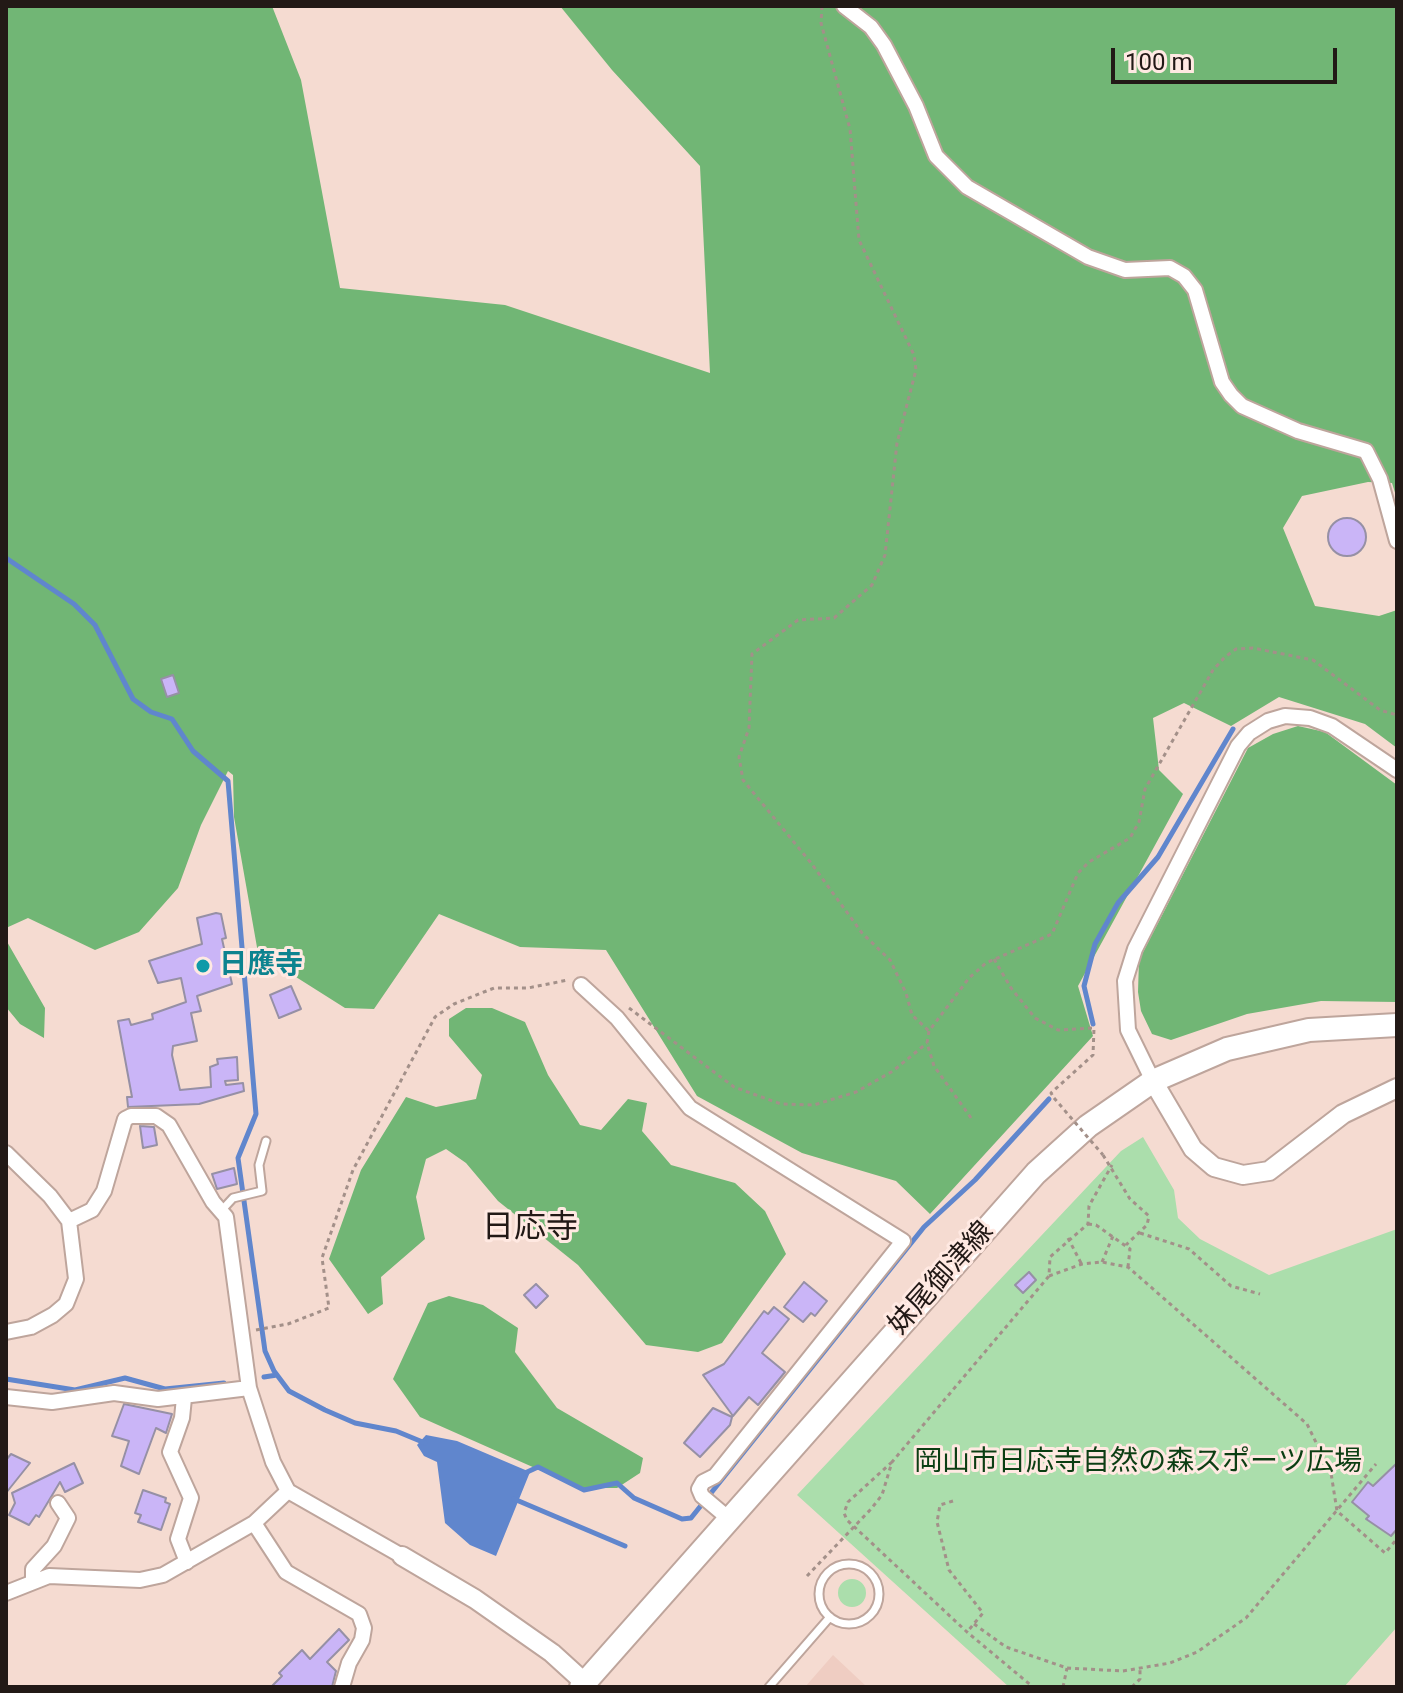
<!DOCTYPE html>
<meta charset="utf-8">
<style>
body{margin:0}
#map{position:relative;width:1403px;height:1693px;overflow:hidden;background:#f5dbd1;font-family:Roboto,sans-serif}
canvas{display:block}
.frame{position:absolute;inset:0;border:8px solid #221916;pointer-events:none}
.scale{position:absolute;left:1111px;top:48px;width:226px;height:36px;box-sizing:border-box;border:4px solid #221916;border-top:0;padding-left:10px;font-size:24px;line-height:28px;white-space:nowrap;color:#221916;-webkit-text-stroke:6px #ffe9e2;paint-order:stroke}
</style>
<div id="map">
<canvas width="1403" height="1693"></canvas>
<div class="frame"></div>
<div class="scale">100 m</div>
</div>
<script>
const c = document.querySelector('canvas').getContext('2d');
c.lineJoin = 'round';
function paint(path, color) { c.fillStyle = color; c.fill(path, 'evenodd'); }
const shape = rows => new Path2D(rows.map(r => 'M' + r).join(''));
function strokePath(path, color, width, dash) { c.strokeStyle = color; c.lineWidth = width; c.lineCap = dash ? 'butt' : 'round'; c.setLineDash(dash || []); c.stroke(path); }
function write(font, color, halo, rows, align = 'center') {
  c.font = font + ' Roboto,"Noto Sans JP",sans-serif'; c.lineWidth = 6; c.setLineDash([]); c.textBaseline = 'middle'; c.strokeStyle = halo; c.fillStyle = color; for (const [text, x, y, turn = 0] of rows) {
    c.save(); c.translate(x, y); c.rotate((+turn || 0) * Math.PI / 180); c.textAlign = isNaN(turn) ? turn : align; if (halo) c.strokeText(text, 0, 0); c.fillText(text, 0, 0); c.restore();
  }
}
paint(shape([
 [833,1655,867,1687,805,1687]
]), '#efcdc2');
paint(shape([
 [1143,1137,1174,1190,1178,1218,1200,1239,1269,1275,1397,1229,1397,1627,1344,1687,1009,1687,797,1495,1121,1151],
 '838 1593a14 14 0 1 1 28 0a14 14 0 1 1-28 0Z'
]), '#abdeac');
paint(shape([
 [6,6,272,6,301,80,340,288,505,305,710,373,700,166,612,70,560,6,1397,6,1397,499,1392,483,1368,482,1302,496,1283,528,1315,606,1379,616,1397,610,1397,748,1365,724,1279,697,1231,726,1184,703,1153,718,1159,770,1183,794,1078,986,1093,1036,930,1214,896,1181,802,1153,697,1096,606,950,520,947,439,914,374,1009,345,1008,258,953,234,817,233,775,228,771,201,825,178,888,139,932,95,950,28,918,6,928],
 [1298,726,1325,732,1397,785,1397,1002,1321,1001,1247,1014,1171,1040,1152,1034,1141,1011,1138,992,1139,960,1248,748,1273,734],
 [6,940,45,1008,44,1038,20,1024,6,1007],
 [466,1008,492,1008,525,1022,548,1075,580,1125,601,1130,628,1099,647,1103,642,1131,671,1165,735,1183,765,1211,786,1254,722,1343,698,1352,646,1345,578,1265,498,1201,466,1163,446,1149,426,1159,416,1197,425,1239,381,1277,383,1304,368,1314,329,1259,361,1170,406,1097,436,1107,476,1099,482,1075,449,1036,449,1019],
 [449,1296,483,1305,518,1328,515,1352,557,1408,643,1458,640,1473,617,1488,580,1488,420,1417,393,1379,428,1303]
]), '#71b675');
paint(shape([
 [426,1435,457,1441,530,1472,496,1556,470,1545,445,1523,437,1462,424,1456,417,1445]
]), '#6086cd');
strokePath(shape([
 [6,558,74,604,95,625,133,699,151,712,172,719,193,751,228,781,256,1114,238,1158,265,1351,274,1371,289,1391,325,1410,355,1423,396,1431,425,1443],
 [1093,1024,1084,986,1095,944,1118,903,1158,857,1233,729],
 [264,1377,277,1375],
 [6,1379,75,1390,125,1378,165,1389,224,1383],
 [525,1473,538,1467,584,1490,617,1483,634,1498,682,1519,691,1518,924,1227,975,1180,1049,1099],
 [514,1499,625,1546]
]), '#6086cd', 5);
const building = shape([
 '1328 537a19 19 0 1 1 38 0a19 19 0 1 1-38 0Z',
 [173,675,179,693,167,697,161,679,173,675],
 [216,913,221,914,226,938,222,939,232,984,197,996,201,1011,191,1013,197,1041,173,1046,172,1055,180,1090,211,1087,210,1067,218,1064,217,1059,237,1057,238,1080,225,1081,226,1085,243,1083,244,1091,199,1104,128,1107,127,1097,132,1097,118,1021,129,1019,131,1025,153,1019,152,1014,186,1002,181,978,158,983,149,961,202,944,197,918,216,913],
 [291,986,301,1009,279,1018,270,995,291,986],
 [140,1126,154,1127,157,1145,143,1148,140,1126],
 [234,1168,237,1184,217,1189,212,1174,234,1168],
 [1029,1272,1036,1280,1023,1293,1015,1285,1029,1272],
 [804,1282,827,1301,815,1316,811,1313,803,1322,784,1307,804,1282],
 [536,1284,548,1296,536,1308,524,1295,536,1284],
 [774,1307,789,1319,762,1353,785,1372,758,1405,749,1397,733,1416,703,1375,724,1364,764,1311,768,1314,774,1307],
 [124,1404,172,1414,166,1433,156,1428,139,1474,121,1466,129,1441,112,1436,124,1404],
 [713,1408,732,1417,730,1425,700,1457,684,1443,713,1408],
 [11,1454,30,1463,6,1493,6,1460,11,1454],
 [74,1463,83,1483,65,1492,60,1482,39,1517,36,1515,29,1525,9,1515,15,1503,12,1493,74,1463],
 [1397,1463,1397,1529,1391,1536,1366,1519,1369,1516,1352,1502,1368,1482,1373,1486,1397,1463],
 [143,1490,166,1498,165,1502,170,1504,161,1530,138,1522,141,1515,135,1513,143,1490],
 [339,1629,349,1640,327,1662,336,1671,332,1687,271,1687,282,1676,279,1673,302,1650,310,1659,339,1629]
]);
paint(building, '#cab5f7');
strokePath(building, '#9690a5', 2);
const lane = shape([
 [221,1211,233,1198,262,1191,259,1165,266,1141],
 '819 1594a30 30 0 1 1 60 0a30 30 0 1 1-60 0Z',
 [769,1687,830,1617]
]);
const street = shape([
 [844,6,871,27,884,45,916,106,936,156,967,187,1088,257,1125,270,1170,268,1184,276,1195,290,1222,382,1231,395,1242,406,1298,431,1366,451,1380,479,1397,541],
 [581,985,617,1018,690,1108,903,1241,715,1476,703,1482,699,1489,702,1496,728,1518],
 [1153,1081,1128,1030,1125,981,1135,949,1238,746,1249,733,1268,721,1285,716,1310,718,1332,726,1397,770],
 [6,1153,50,1196,69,1221,76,1279,66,1304,53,1315,31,1327,6,1332],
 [69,1221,92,1210,104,1191,125,1119,131,1116,156,1116,169,1125,213,1202,226,1217,249,1388,273,1462,288,1491,402,1556],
 [6,1397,52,1402,114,1393,158,1399,249,1388],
 [184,1398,182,1418,170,1452,191,1498,178,1539,187,1562],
 [254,1523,286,1572,359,1614,364,1628,362,1640,349,1663,342,1687],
 [33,1580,33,1569,54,1546,68,1518,58,1503],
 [6,1593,49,1576,140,1580,163,1575,254,1523,288,1491]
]);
const secondary = shape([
 [1153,1081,1193,1149,1214,1167,1243,1175,1269,1171,1343,1114,1397,1088],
 [402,1556,475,1599,552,1653,585,1683]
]);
const primary = shape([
 [581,1687,1036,1173,1088,1126,1153,1081,1227,1049,1309,1030,1397,1025]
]);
strokePath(lane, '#bea59c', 11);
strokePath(street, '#bea59c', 18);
strokePath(secondary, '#bea59c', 22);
strokePath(primary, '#bea59c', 26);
strokePath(shape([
 [822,6,821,23,850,129,859,240,914,355,916,370,897,443,885,555,872,585,834,618,798,620,752,654,749,728,739,757,743,780,811,863,862,933,890,960,906,993,912,1015,929,1031],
 [994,959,1011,988,1035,1018,1058,1030,1094,1028,1093,1055,1051,1093,1054,1098],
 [629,1008,734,1087,781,1104,814,1105,856,1092,893,1071,927,1043],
 [971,1118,934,1066,927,1043,929,1031,969,978,986,963,1052,934,1078,873,1089,862,1130,838,1139,822,1145,789,1213,670,1225,657,1236,649,1253,648,1313,660,1380,710,1397,715],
 [1103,1155,1130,1199,1149,1216,1147,1225,1126,1245],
 [1088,1224,1096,1225,1130,1249,1128,1267],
 [1140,1233,1189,1249,1231,1286,1260,1294],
 [1068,1238,1081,1263],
 [1102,1262,1113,1236],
 [1049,1276,1082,1264,1102,1262,1128,1267,1307,1424,1331,1473,1337,1511,1385,1553,1397,1539],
 [256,1330,288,1324,329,1308,322,1258,353,1170,435,1017,454,1004,494,988,528,988,568,980],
 [892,1462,848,1502,844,1513,847,1520,967,1632,1033,1687],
 [953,1501,940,1505,937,1522,949,1570,983,1613,967,1632],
 [807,1576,871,1509,882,1495,892,1462,1049,1276,1050,1257,1088,1224,1089,1206,1112,1165],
 [974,1624,1006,1647,1067,1668,1123,1671,1170,1663,1197,1652,1246,1618,1376,1464],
 [1063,1687,1067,1668],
 [1132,1687,1140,1679,1140,1670]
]), '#a39089', 3, [4, 4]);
strokePath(lane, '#fff', 7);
strokePath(street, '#fff', 14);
strokePath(secondary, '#fff', 18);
strokePath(primary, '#fff', 22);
strokePath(shape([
 [1054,1098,1103,1155]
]), '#a39089', 3, [4, 4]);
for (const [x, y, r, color] of [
 [203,966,8,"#0f9aa8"]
]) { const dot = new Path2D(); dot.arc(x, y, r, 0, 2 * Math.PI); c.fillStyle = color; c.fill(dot); strokePath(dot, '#ffe9e2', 3); }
write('bold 28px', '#0d838f', '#ffe9e2', [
 ["日應寺",219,966]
], 'left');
write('28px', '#221916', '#ffe9e2', [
 ["妹尾御津線",942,1279,-48]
]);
write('28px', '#0b3e13', '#ffe9e2', [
 ["岡山市日応寺自然の森スポーツ広場",1138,1463]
]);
write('32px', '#221916', '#ffe9e2', [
 ["日応寺",530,1229]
]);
</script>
